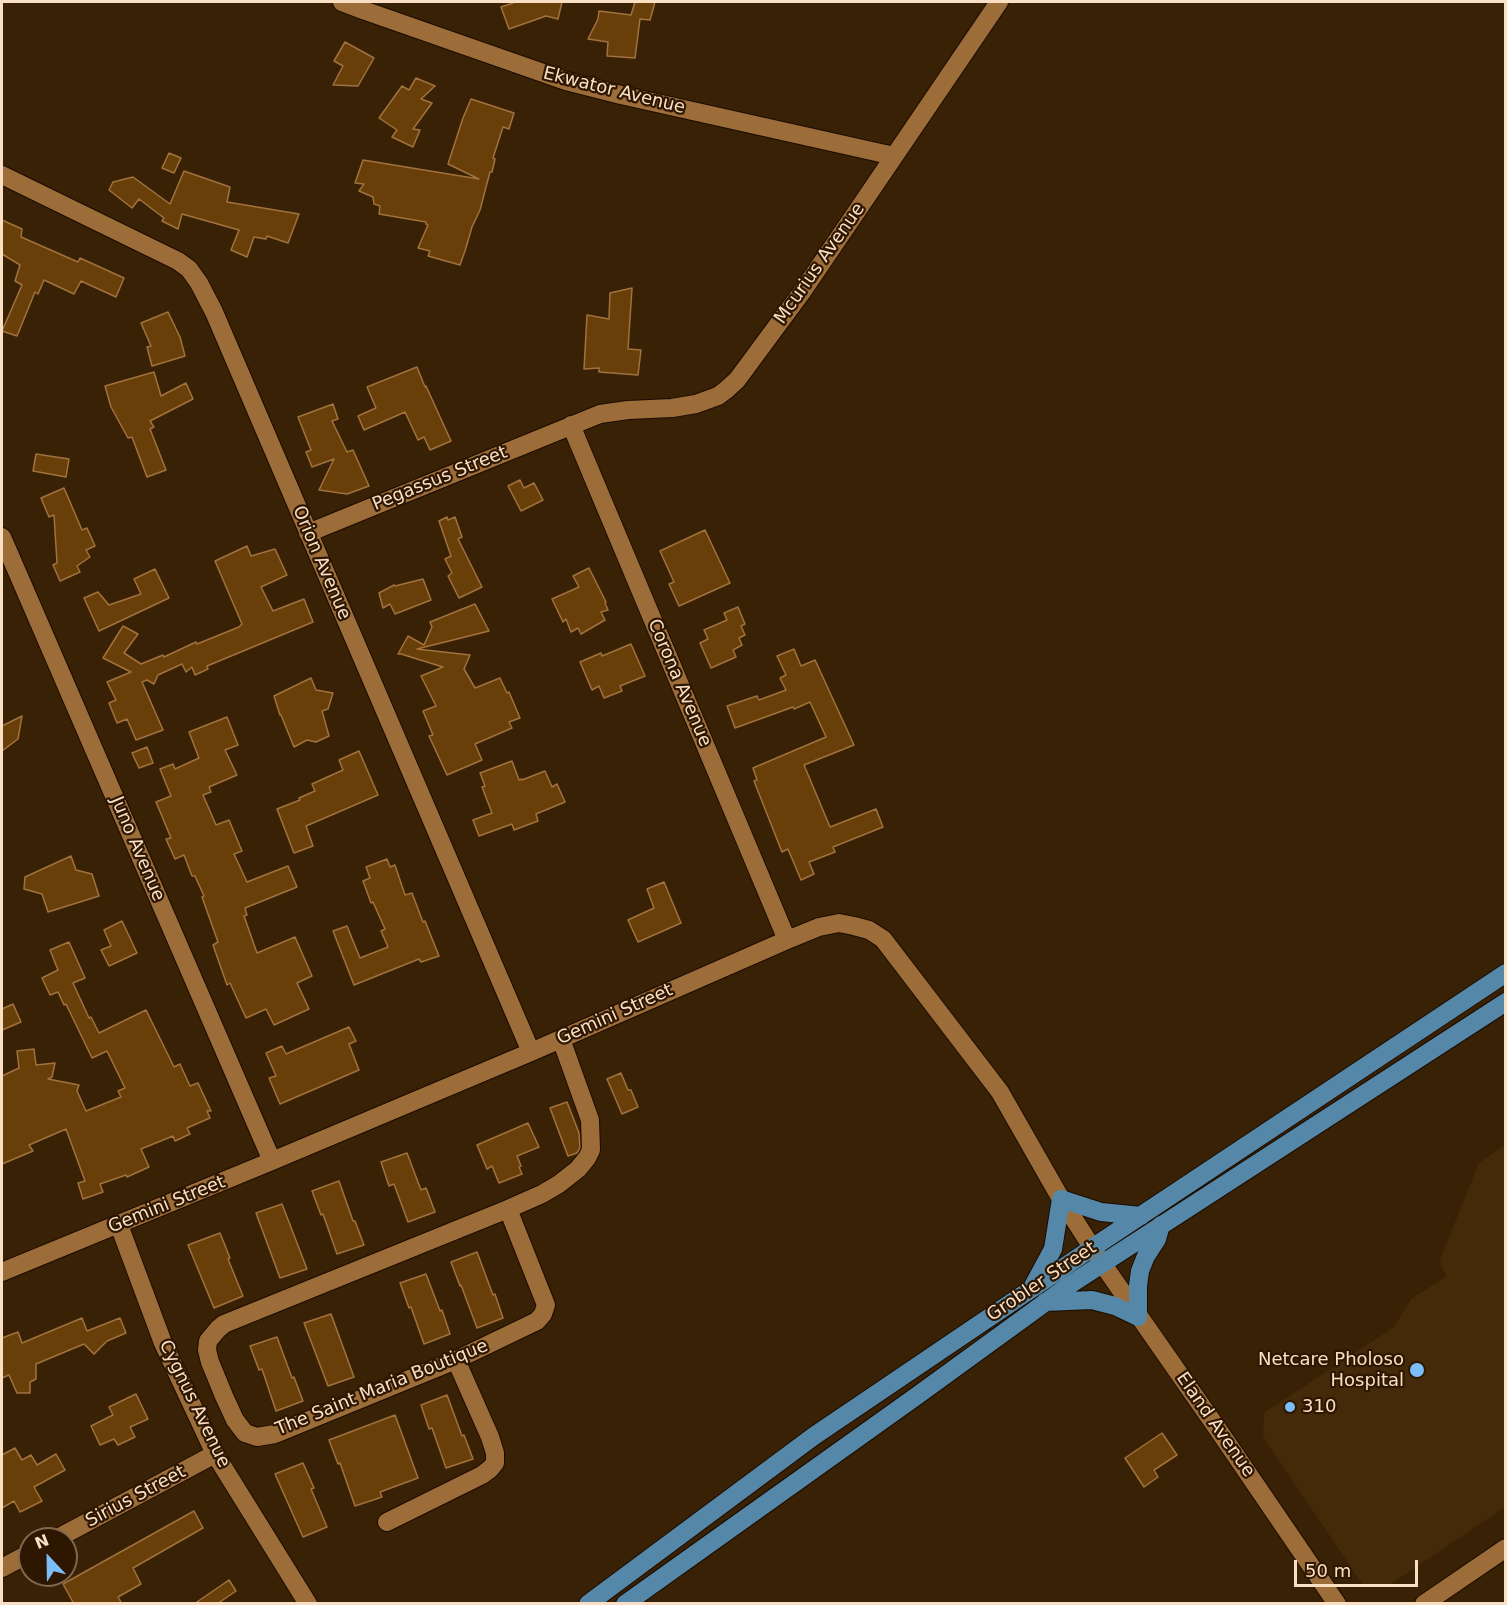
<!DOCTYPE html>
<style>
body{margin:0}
#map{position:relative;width:1507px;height:1605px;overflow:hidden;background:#392105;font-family:"DejaVu Sans",sans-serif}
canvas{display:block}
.frame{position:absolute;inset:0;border:3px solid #fadfc5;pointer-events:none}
.north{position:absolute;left:18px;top:1527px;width:60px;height:60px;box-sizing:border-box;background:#2e1700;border:2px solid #80674f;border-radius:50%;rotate:338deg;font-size:16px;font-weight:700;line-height:24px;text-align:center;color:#fadfc5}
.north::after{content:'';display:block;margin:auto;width:21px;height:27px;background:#7cbef9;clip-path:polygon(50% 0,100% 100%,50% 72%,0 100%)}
.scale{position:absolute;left:1294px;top:1560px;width:124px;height:27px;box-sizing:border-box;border:3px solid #fadfc5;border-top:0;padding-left:8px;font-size:18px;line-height:21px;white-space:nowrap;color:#fadfc5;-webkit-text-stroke:4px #2e1700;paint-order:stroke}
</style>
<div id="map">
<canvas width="1507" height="1605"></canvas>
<div class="frame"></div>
<div class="north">N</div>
<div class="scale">50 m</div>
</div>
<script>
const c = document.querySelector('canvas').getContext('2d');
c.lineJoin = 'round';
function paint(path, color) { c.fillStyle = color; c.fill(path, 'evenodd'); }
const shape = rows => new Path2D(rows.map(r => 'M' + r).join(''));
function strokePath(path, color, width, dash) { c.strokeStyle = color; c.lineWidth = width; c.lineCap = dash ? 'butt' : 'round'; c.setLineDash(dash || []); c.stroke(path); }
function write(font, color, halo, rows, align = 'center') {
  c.font = font + ' "DejaVu Sans",sans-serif'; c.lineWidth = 4.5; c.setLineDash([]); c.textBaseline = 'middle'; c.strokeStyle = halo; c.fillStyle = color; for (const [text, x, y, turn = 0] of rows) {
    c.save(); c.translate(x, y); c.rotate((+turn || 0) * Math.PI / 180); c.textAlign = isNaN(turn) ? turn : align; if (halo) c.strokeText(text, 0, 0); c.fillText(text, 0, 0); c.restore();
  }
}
paint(shape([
 [1505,1145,1505,1507,1391,1584,1363,1585,1263,1437,1264,1413,1394,1327,1411,1299,1447,1276,1439,1262,1479,1163]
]), '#442a08');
const building = shape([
 [514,2,562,2,558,19,546,16,509,29,501,7,513,3,514,2],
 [635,2,655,2,650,20,640,19,635,58,607,56,608,42,588,39,598,19,599,11,631,15,635,2],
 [345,42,374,58,358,86,333,85,343,66,334,61,345,42],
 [416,78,435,86,421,99,432,103,413,129,420,130,413,147,392,137,397,130,379,118,402,86,409,90,416,78],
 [471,99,514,113,509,129,503,127,493,158,495,159,492,172,490,172,480,210,472,227,465,251,460,265,428,256,430,251,418,248,428,225,426,224,426,222,379,214,380,206,374,204,373,197,359,191,364,184,355,183,363,160,479,179,448,164,463,118,471,99],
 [169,153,181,158,174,173,162,168,169,153],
 [184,171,230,187,227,202,299,214,288,243,267,236,266,239,254,237,247,257,231,250,239,230,182,214,178,229,162,221,164,218,139,199,132,208,109,190,113,182,133,177,170,204,184,171],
 [2,220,22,229,21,237,78,262,80,258,124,278,116,297,81,281,74,294,44,280,38,294,35,292,17,336,2,331,22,285,15,281,20,265,2,254,2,220],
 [632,288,628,349,641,350,638,375,599,372,599,368,584,369,587,315,609,319,610,293,632,288],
 [168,312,180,337,185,356,152,366,147,347,151,346,141,323,168,312],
 [417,367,425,387,426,386,451,441,430,450,424,437,418,440,405,412,364,430,358,416,376,408,367,387,417,367],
 [154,372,161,396,186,383,193,399,150,421,154,427,150,429,166,470,147,477,132,437,128,438,111,407,105,386,154,372],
 [333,404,338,419,332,421,347,452,353,450,369,486,347,494,319,490,334,459,312,467,306,452,311,450,298,417,333,404],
 [36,454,69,459,66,477,33,471,36,454],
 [520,480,524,488,534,483,543,500,521,511,508,486,520,480],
 [64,488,82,530,87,528,95,546,86,550,90,557,77,566,80,572,60,581,53,565,57,563,54,515,49,517,41,498,64,488],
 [447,517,448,520,455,517,462,537,458,539,482,587,459,598,448,576,452,573,445,559,451,556,439,521,447,517],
 [705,530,730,583,679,606,669,584,674,582,660,551,705,530],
 [247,546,251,556,275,549,287,575,261,587,273,611,304,599,313,622,207,666,208,669,195,675,192,667,186,672,182,664,158,675,154,684,147,680,142,682,163,730,136,740,127,719,117,723,109,703,116,700,107,682,131,672,103,658,123,626,138,634,124,653,141,664,163,655,164,657,196,642,197,644,239,627,242,624,215,561,247,546],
 [589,568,606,602,605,603,608,610,601,612,605,620,581,634,578,628,571,632,566,619,563,622,552,599,579,587,573,576,589,568],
 [155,569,169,598,99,631,84,598,98,592,109,605,141,594,134,579,155,569],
 [423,579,431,600,395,614,390,604,383,608,379,593,394,585,395,586,423,579],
 [475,604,489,631,417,649,470,655,464,669,475,688,500,678,507,693,509,692,520,718,509,722,512,728,475,744,482,760,447,775,429,736,433,735,423,711,436,706,421,676,443,667,401,654,398,654,408,636,424,645,432,627,430,622,475,604],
 [738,607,745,624,741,626,745,635,739,638,742,645,733,650,736,657,711,668,700,643,708,639,704,630,727,620,724,613,738,607],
 [631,644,645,676,620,686,622,691,604,698,599,686,592,690,580,662,601,653,602,656,631,644],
 [794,649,801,666,815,660,854,745,804,765,830,827,876,809,883,827,833,847,835,852,809,862,814,874,801,880,788,849,782,852,754,781,757,780,753,768,826,737,810,702,794,709,793,707,735,728,727,706,757,696,759,700,786,690,780,678,786,675,777,656,794,649],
 [311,678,316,690,333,693,328,709,322,711,329,736,316,742,307,740,294,747,281,715,280,715,274,696,311,678],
 [22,716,18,739,2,751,2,726,22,716],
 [227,717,238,745,225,750,237,775,209,787,211,792,203,795,216,825,229,820,242,851,234,854,247,882,288,866,297,887,245,908,247,915,244,916,257,953,295,937,312,976,297,983,309,1009,274,1025,266,1009,246,1018,230,983,227,985,213,945,218,942,202,897,204,896,195,876,192,876,184,855,175,859,166,839,171,838,156,802,171,796,160,769,173,764,175,769,199,758,189,732,227,717],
 [147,747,153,763,139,768,132,753,147,747],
 [359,751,378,795,306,826,313,846,294,853,277,809,300,800,299,798,315,791,312,784,343,770,339,760,359,751],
 [512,761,519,780,522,779,522,780,545,771,552,787,557,784,565,802,536,814,538,821,514,830,512,824,479,836,473,820,492,813,482,787,485,786,480,773,512,761],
 [71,856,76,870,92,874,99,896,48,912,42,894,24,889,25,877,71,856],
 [387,859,390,867,395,865,405,895,412,893,423,922,425,921,439,956,421,962,419,959,354,985,333,931,347,926,360,958,388,947,381,931,385,929,373,902,371,903,363,881,370,878,366,867,387,859],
 [664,882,681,923,638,942,628,920,654,908,647,889,664,882],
 [122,921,137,953,109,966,101,950,111,946,104,930,122,921],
 [69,942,85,978,73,983,89,1018,91,1017,99,1033,146,1010,174,1067,180,1064,190,1086,198,1083,211,1111,207,1111,210,1118,187,1128,190,1134,175,1141,173,1136,141,1149,149,1167,127,1177,126,1175,100,1184,103,1192,83,1199,78,1183,85,1181,66,1129,29,1145,33,1151,2,1164,2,1076,19,1068,17,1051,34,1049,36,1065,55,1063,52,1077,48,1079,79,1085,77,1091,86,1111,121,1097,118,1091,125,1088,107,1051,92,1058,66,1004,64,1005,58,992,50,995,42,978,58,970,50,950,69,942],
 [13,1004,21,1022,2,1030,2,1009,13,1004],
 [349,1027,356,1041,349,1044,359,1070,280,1104,269,1078,276,1076,266,1053,282,1046,286,1054,349,1027],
 [621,1073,628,1090,631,1090,638,1107,622,1114,607,1079,621,1073],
 [567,1102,579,1133,580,1148,577,1153,568,1156,550,1108,567,1102],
 [528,1123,539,1147,517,1156,521,1166,519,1167,522,1174,499,1183,492,1166,487,1169,477,1145,528,1123],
 [407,1153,421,1190,426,1188,435,1212,408,1222,394,1184,389,1186,381,1162,407,1153],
 [339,1181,353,1221,355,1221,364,1245,337,1254,323,1214,321,1215,312,1191,339,1181],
 [282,1204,307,1269,280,1278,256,1213,282,1204],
 [220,1233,230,1258,228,1259,243,1296,214,1308,188,1245,220,1233],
 [477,1252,493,1295,495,1294,503,1318,477,1328,461,1285,460,1286,451,1262,477,1252],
 [426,1274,440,1311,442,1310,450,1334,424,1344,411,1307,409,1308,400,1283,426,1274],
 [331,1314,354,1377,328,1386,304,1323,331,1314],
 [82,1318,87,1331,120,1318,126,1333,107,1341,94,1354,84,1344,36,1364,36,1379,30,1382,30,1393,17,1393,9,1375,2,1378,2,1338,18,1332,22,1343,82,1318],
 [277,1337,292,1378,294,1377,303,1401,276,1411,262,1369,259,1370,250,1346,277,1337],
 [136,1394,148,1419,130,1427,135,1437,118,1445,114,1439,100,1445,91,1426,113,1415,109,1407,136,1394],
 [447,1395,462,1436,464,1435,473,1459,446,1468,432,1428,429,1429,421,1405,447,1395],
 [395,1415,418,1478,380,1492,382,1497,355,1506,340,1463,338,1464,329,1440,395,1415],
 [1162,1433,1177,1455,1154,1470,1158,1477,1144,1487,1125,1458,1162,1433],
 [15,1448,22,1460,31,1455,37,1465,56,1454,65,1470,34,1487,42,1501,20,1512,14,1501,2,1508,2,1455,15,1448],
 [303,1463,314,1488,311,1489,327,1527,303,1537,275,1474,303,1463],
 [194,1511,203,1528,133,1568,141,1584,118,1597,122,1604,74,1604,63,1584,194,1511],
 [229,1580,236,1591,217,1604,194,1604,229,1580]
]);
paint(building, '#683f08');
strokePath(building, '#a1723e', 1.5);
const minor = shape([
 [342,2,363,10,566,81,621,95,894,156],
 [2,175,178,261,189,269,199,283,214,312,531,1052],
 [571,425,787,940],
 [308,533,600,414,628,410,672,408,696,404,718,396,726,390,737,380,802,292,999,2],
 [2,537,272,1161],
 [508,1209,546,1305,543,1314,537,1321,456,1360,275,1434,257,1437,245,1433,235,1420,224,1396,210,1362,207,1350,208,1341,218,1329,224,1324,508,1209,542,1194,559,1184,578,1169,587,1158,591,1150,590,1120,561,1039],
 [119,1225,163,1343,215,1454,308,1604],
 [2,1272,272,1161,531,1052,787,940,819,927,839,923,854,926,869,930,883,939,1000,1092,1061,1199,1102,1263,1219,1431,1337,1604],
 [387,1522,482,1475,490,1469,495,1463,495,1453,490,1437,456,1360],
 [56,1539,215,1454],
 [2,1568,30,1553],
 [1424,1604,1506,1548]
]);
const major = shape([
 [1033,1286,1053,1249,1061,1199,1101,1212,1141,1216],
 [1045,1302,1092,1300,1115,1306,1138,1317,1138,1286,1140,1271,1146,1256,1157,1239,1161,1225],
 [588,1604,814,1436,1092,1248,1506,973],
 [625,1604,918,1395,1068,1286,1506,1002]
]);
strokePath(minor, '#1b0c01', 20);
strokePath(major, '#1b0c01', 20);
strokePath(minor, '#9c6c39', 18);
strokePath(major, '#5588a8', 18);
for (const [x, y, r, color] of [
 [1417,1370,8,"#7cbef9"],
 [1290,1407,6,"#7cbef9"]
]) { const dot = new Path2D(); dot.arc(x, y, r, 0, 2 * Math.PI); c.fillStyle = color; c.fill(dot); strokePath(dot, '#2e1700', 2); }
write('18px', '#fadfc5', '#2e1700', [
 ["Ekwator Avenue",614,91,14],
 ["Mcurius Avenue",820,264,-55],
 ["Pegassus Street",440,479,-22],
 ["Orion Avenue",321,563,67],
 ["Corona Avenue",679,683,67],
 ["Juno Avenue",137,849,67],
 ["Gemini Street",615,1015,-24],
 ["Gemini Street",167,1205,-22],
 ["Grobler Street",1042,1282,-34],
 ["The Saint Maria Boutique",382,1388,-22],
 ["Cygnus Avenue",194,1404,64],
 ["Eland Avenue",1215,1425,55],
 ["Sirius Street",136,1497,-28]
]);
write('18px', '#fadfc5', '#2e1700', [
 ["Netcare Pholoso",1404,1360],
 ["Hospital",1404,1381],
 ["310",1302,1407,"left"]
], 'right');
</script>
